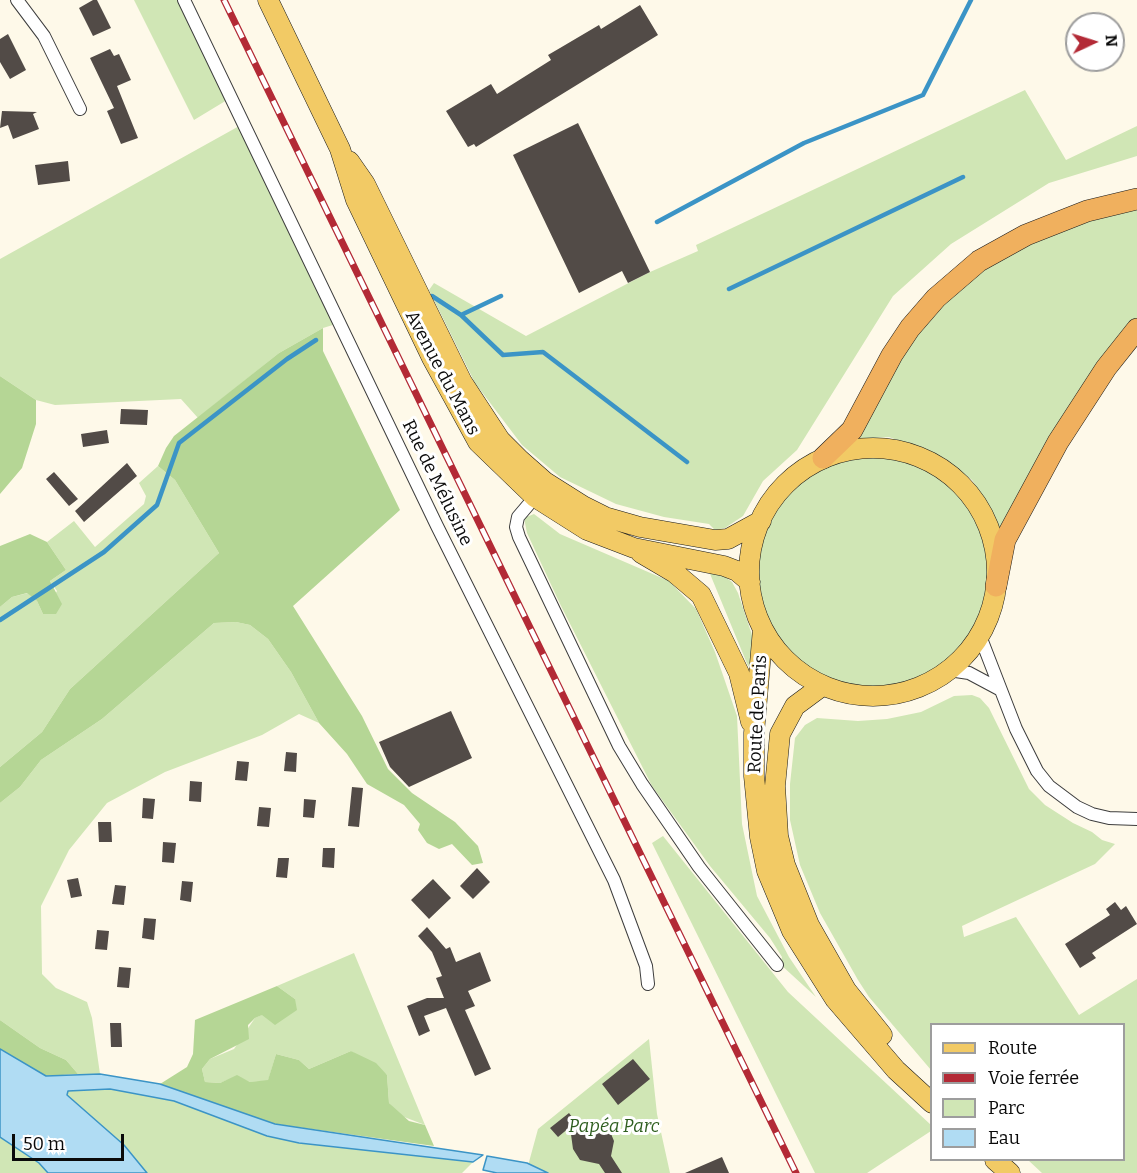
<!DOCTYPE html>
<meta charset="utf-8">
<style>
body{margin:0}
#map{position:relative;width:1137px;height:1173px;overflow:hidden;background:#fef9e9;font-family:Bitter,serif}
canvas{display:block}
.legend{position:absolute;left:930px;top:1023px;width:195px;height:138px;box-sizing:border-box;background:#fff;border:2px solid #9d9d9d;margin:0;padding:8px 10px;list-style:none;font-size:18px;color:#0a0a0a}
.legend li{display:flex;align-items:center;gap:12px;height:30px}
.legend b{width:30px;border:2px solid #9d9d9d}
.north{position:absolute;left:1065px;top:12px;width:60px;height:60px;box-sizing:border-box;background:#fff;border:2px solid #9d9d9d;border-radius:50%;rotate:86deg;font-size:16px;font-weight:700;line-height:24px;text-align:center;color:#0a0a0a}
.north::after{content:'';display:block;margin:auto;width:21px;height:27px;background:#b32a36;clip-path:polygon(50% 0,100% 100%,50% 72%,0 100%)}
.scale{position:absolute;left:12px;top:1134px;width:112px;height:27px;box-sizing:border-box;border:3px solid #0a0a0a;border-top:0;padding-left:8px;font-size:18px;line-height:21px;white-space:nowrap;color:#0a0a0a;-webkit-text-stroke:4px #fff;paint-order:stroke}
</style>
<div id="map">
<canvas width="1137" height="1173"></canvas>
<ul class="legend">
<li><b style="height:8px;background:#f2ca65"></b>Route</li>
<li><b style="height:8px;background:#b32a36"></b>Voie ferrée</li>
<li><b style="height:16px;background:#d0e6b5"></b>Parc</li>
<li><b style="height:16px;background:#b0dcf3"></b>Eau</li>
</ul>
<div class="north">N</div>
<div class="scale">50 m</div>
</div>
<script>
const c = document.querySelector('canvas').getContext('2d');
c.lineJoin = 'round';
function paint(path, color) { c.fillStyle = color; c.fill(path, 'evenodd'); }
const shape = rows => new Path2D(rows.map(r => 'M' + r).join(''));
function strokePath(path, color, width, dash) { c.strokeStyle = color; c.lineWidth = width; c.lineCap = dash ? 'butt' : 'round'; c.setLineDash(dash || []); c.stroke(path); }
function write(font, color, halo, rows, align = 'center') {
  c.font = font + ' Bitter,serif'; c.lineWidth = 6; c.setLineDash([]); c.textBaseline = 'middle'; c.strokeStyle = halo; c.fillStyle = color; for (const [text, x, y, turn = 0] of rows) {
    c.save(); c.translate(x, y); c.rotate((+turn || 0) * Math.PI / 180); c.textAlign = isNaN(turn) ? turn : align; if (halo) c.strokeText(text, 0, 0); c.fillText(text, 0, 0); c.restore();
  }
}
paint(shape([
 [134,0,178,0,227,100,194,120],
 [1025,90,1066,160,1137,126,1137,156,1049,183,951,244,893,296,797,450,763,481,743,516,725,528,715,530,709,524,664,517,616,504,560,477,522,445,475,383,429,290,434,283,526,336,650,272,698,251,696,245],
 [241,125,336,324,323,328,279,353,198,418,181,399,55,405,36,400,0,376,0,259],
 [1137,207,1137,325,1000,533,984,498,972,480,944,458,889,437,859,439,895,365,924,323,963,283,999,256,1060,228],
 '757 572a115 115 0 1 1 230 0a115 115 0 1 1-230 0Z',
 [158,466,175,480,219,553,70,689,42,732,0,767,0,607,12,597,28,593,37,601,43,614,57,591,50,581,66,570,47,542,74,521,95,547,144,504,146,496,139,483],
 [534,514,560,534,669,581,696,609,715,652,737,716,742,824,757,896,789,957,816,997,780,964,782,957,770,938,710,866,652,786,561,606,527,533,524,518],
 [708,569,724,576,732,582,738,593,754,641,754,667,748,666],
 [236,622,250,625,268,639,291,672,319,723,299,714,262,735,165,772,107,803,69,850,41,906,42,974,56,988,87,1002,92,1018,100,1074,78,1074,66,1060,40,1048,0,1020,0,803,20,787,41,760,102,719,214,623],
 [972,695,980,698,989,708,1029,789,1045,805,1073,823,1092,832,1102,840,1115,844,1095,864,962,926,964,937,1016,917,1079,1015,1137,979,1137,1173,1042,1173,1028,1160,1124,1160,1124,1024,932,1024,931,1070,869,997,858,980,820,913,800,865,790,820,790,784,795,738,805,725,817,718,858,721,887,719,921,712,954,696],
 [663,836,788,992,931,1125,931,1131,867,1173,815,1173,652,843],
 [354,953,425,1125,399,1115,389,1103,387,1075,351,1051,309,1069,299,1060,276,1054,268,1081,250,1082,237,1076,220,1083,205,1082,202,1069,210,1059,234,1049,255,1018,295,999,277,986],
 [649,1039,657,1114,670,1173,526,1173,538,1129],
 [110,1089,174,1101,267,1136,299,1143,473,1162,462,1173,147,1173,124,1145,67,1095,68,1091],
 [0,1095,87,1173,0,1173]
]), '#d0e6b5');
paint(shape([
 [323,328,323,351,400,510,293,606,362,716,388,769,412,793,455,822,478,846,483,863,472,865,452,844,439,849,427,843,418,830,420,824,404,805,367,784,347,754,319,723,291,672,268,639,250,625,236,622,214,623,102,719,41,760,20,787,0,803,0,767,42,732,70,689,219,553,175,480,158,466,166,448,174,436,279,353],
 [0,376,36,400,36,424,22,468,0,494],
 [30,534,47,542,66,570,50,581,62,604,56,614,43,614,37,601,27,593,12,597,0,607,0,546],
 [277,986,295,999,297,1010,275,1025,262,1015,255,1018,248,1025,249,1039,210,1059,202,1069,205,1082,220,1083,237,1075,250,1082,268,1080,276,1054,299,1060,309,1069,351,1051,376,1063,387,1075,389,1103,409,1121,425,1125,434,1146,275,1124,160,1084,187,1067,193,1054,195,1020],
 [0,1020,40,1048,66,1060,78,1074,46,1076,15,1060,0,1049]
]), '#b5d695');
const water = shape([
 [0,1049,46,1076,100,1074,160,1084,275,1124,483,1155,473,1162,299,1143,267,1136,174,1101,110,1089,68,1091,67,1095,124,1145,147,1173,48,1173,39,1163,0,1137,0,1049],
 [487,1156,527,1163,548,1173,497,1173,483,1170,487,1156]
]);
paint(water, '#b0dcf3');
strokePath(water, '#3b94c6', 1.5);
strokePath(shape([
 [657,222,804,143,923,95,971,0],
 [729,289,963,177],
 [432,296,461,315,501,296],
 [461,315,503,355,543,352,687,462],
 [0,620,104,552,157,505,179,443,287,359,316,340]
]), '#3b94c6', 4.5);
paint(shape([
 [93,0,97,0,111,28,93,36,79,8],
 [640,5,658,35,476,147,474,144,468,147,446,111,491,84,497,94,551,60,548,55,560,48,599,25,601,29],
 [8,34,26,70,10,79,0,62,0,39],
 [110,49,114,56,119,54,131,80,117,86,138,138,121,144,107,111,114,108,90,58],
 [2,111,37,112,33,114,39,129,13,139,8,125,0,128],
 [578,123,650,272,628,283,622,271,579,293,513,155],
 [68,161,70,181,38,185,35,165],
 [121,409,148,410,147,425,120,424],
 [107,430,109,443,83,447,81,434],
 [127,463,137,476,84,522,75,511],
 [54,472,78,499,69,506,46,479],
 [451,711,472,758,409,787,390,767,379,742],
 [286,752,297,753,296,772,284,771],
 [237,761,249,762,247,781,235,780],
 [190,781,202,782,201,802,189,801],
 [352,787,363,788,359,827,348,826],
 [143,798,155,799,153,819,142,818],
 [304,799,316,800,314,818,303,817],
 [259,807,271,808,269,827,257,826],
 [98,822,111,822,112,842,99,842],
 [163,842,176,843,174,863,162,862],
 [323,848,335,848,334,868,322,867],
 [278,858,289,858,287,878,276,877],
 [477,868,490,882,473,899,460,886],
 [78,878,82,896,71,898,67,880],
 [433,879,451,898,429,919,411,900],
 [182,881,193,882,191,902,180,900],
 [115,885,126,886,124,905,112,904],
 [1115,902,1121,910,1126,906,1137,924,1092,953,1096,958,1080,968,1065,944,1110,915,1106,909],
 [144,918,156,919,154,940,142,938],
 [427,927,446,949,450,947,456,962,480,952,491,981,468,991,475,1006,465,1010,491,1069,475,1076,446,1008,424,1016,430,1031,419,1036,407,1006,427,998,444,998,436,978,442,976,432,952,418,936],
 [97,930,109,931,107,950,95,949],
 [119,967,131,968,129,988,117,987],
 [110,1023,121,1023,122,1047,111,1047],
 [633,1059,650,1079,618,1105,602,1084],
 [569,1113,579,1126,597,1122,609,1129,614,1141,611,1156,622,1173,605,1173,599,1164,580,1160,573,1149,570,1127,558,1137,550,1128],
 [722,1157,729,1173,685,1173]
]), '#524b47');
const minor = shape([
 [17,0,44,36,80,109],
 [184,0,437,526,614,880,646,966,648,984],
 [535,497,518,517,516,527,519,537,619,746,642,784,699,867,777,965],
 [980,636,1016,729,1037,771,1049,786,1077,807,1092,814,1109,818,1137,819],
 [949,670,969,673,999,689]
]);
const primary = shape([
 [268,0,340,149,356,200,432,358,478,442,535,497,587,530,634,548,724,566,737,571,750,582],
 [349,161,365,184,462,382,500,440,520,460,545,482,583,506,605,517,640,527,715,540,728,539,761,521],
 '749 572a124 124 0 1 1 248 0a124 124 0 1 1-248 0Z',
 [641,553,675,573,701,595,739,673,751,722],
 [763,629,754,733,754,776,760,837,767,871,792,931,835,999,896,1070,932,1103],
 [822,686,795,706,780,734,775,786,778,836,785,865,809,925,846,990,882,1035],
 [995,1160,1010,1173]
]);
const trunk = shape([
 [823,458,852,430,892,355,910,328,936,298,979,261,1026,235,1087,211,1137,199],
 [996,586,1005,540,1058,442,1106,368,1137,329]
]);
strokePath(minor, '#3d3d3d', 14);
strokePath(primary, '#1b1b1b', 21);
strokePath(trunk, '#1b1b1b', 22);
strokePath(minor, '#fff', 12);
strokePath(primary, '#f2ca65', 20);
strokePath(trunk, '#f0b05e', 21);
const rail = shape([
 [224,0,796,1173]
]);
strokePath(rail, '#b32a36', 7);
strokePath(rail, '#fff', 4.5, [14]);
write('18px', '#0a0a0a', '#fff', [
 ["Avenue du Mans",442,373,62],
 ["Rue de Mélusine",437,483,64],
 ["Route de Paris",758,714,-87]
]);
write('italic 18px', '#2e5e1f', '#fff', [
 ["Papéa Parc",614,1127]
]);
</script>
